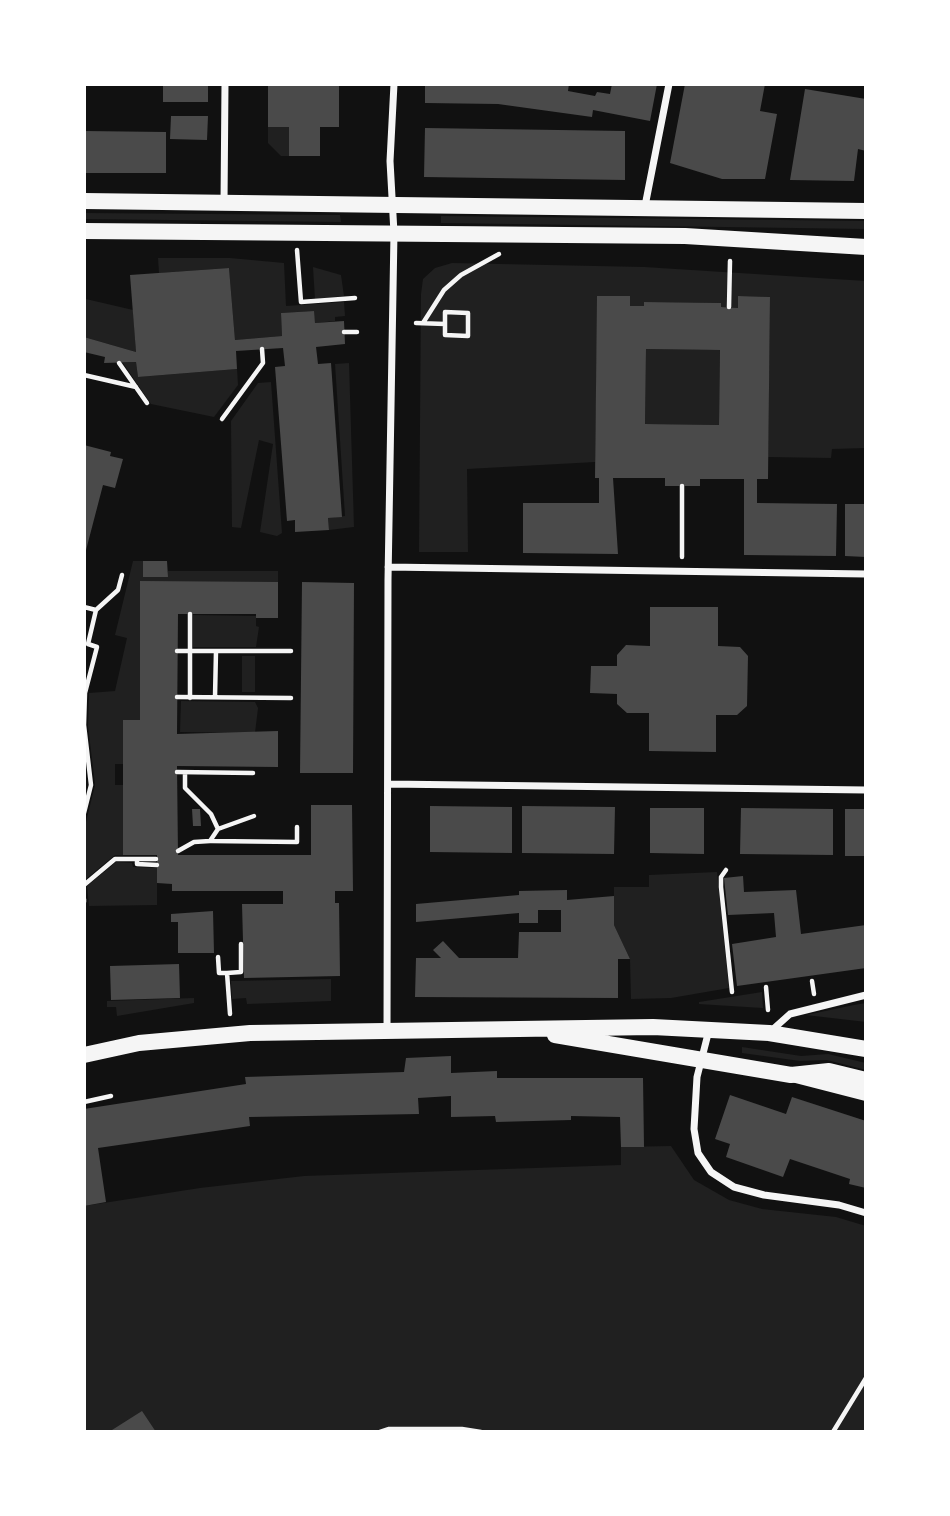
<!DOCTYPE html>
<style>
body{margin:0}
#map{position:relative;width:950px;height:1516px;overflow:hidden;background:#111;font-family:"Sofia Sans Condensed",sans-serif}
canvas{display:block}
.frame{position:absolute;inset:0;border:86px solid #fff;pointer-events:none}
</style>
<div id="map">
<canvas width="950" height="1516"></canvas>
<div class="frame"></div>
</div>
<script>
const c = document.querySelector('canvas').getContext('2d');
c.lineJoin = 'round';
function paint(path, color) { c.fillStyle = color; c.fill(path, 'evenodd'); }
const shape = rows => new Path2D(rows.map(r => 'M' + r).join(''));
function strokePath(path, color, width, dash) { c.strokeStyle = color; c.lineWidth = width; c.lineCap = dash ? 'butt' : 'round'; c.setLineDash(dash || []); c.stroke(path); }
paint(shape([
 [268,127,289,127,289,156,281,156,268,143],
 [84,213,340,215,341,222,84,219],
 [441,216,866,221,866,229,441,223],
 [158,258,230,258,284,263,286,306,344,302,345,316,335,317,335,321,315,323,313,311,281,313,282,336,235,340,229,268,159,273],
 [452,263,644,267,866,281,866,448,832,449,831,458,768,457,770,297,738,296,738,308,721,307,721,303,645,302,644,306,630,306,630,296,598,296,595,462,467,469,468,552,419,552,421,294,423,279,435,268],
 [313,267,341,275,344,296,315,299],
 [86,299,133,310,136,352,84,337],
 [646,349,720,350,719,425,645,424],
 [136,362,138,377,237,369,238,385,214,417,151,404,123,363],
 [349,363,354,527,329,530,328,518,345,516,335,364],
 [271,382,282,533,277,536,260,532,273,444,259,440,241,528,232,527,231,421,258,383],
 [133,561,143,561,143,577,167,577,168,571,278,571,278,582,141,582,140,720,123,764,115,764,115,785,123,785,123,855,115,855,86,879,84,830,95,785,88,726,89,693,115,691,127,638,115,635],
 [193,615,256,616,256,626,259,627,256,647,193,647],
 [242,656,255,656,255,692,242,692],
 [181,701,255,702,258,708,255,733,180,732],
 [116,862,132,863,133,867,157,868,157,905,89,906,87,886],
 [717,872,729,988,671,998,631,999,630,959,614,925,614,887,649,887,649,875],
 [331,979,331,1001,247,1004,246,998,232,999,231,981],
 [762,992,763,1008,699,1004,699,1002],
 [194,998,194,1003,117,1016,116,1007,107,1007,107,1001],
 [866,1003,866,1022,806,1015,854,1005],
 [742,1047,801,1056,828,1054,866,1063,866,1070,827,1060,800,1061,742,1053],
 [671,1146,694,1180,729,1200,762,1209,836,1217,866,1226,866,1432,84,1432,84,1206,200,1188,304,1176,621,1165,621,1147]
]), '#202020');
paint(shape([
 [163,84,208,84,208,102,163,102],
 [268,84,339,84,339,127,320,127,320,156,289,156,289,127,268,127],
 [425,84,569,84,568,91,595,96,597,92,610,94,612,84,657,84,650,121,593,110,592,117,498,104,425,103],
 [685,84,765,84,760,111,777,114,765,179,722,179,670,163],
 [805,89,866,99,866,151,858,149,854,181,790,180],
 [171,116,208,116,207,140,170,139],
 [425,128,625,131,625,180,424,177],
 [84,131,166,132,166,173,84,173],
 [229,268,235,340,282,336,281,313,314,311,315,323,344,321,345,344,316,347,318,364,331,363,342,517,328,518,329,530,295,532,295,520,287,521,275,367,285,366,283,348,236,351,237,369,138,377,136,362,104,363,105,357,84,352,84,337,136,352,130,275],
 [597,296,630,296,630,306,644,306,644,302,721,303,721,307,738,308,738,296,770,297,768,479,757,479,757,503,837,504,836,556,744,555,744,479,700,479,700,486,665,486,665,478,613,478,618,554,523,553,523,503,599,503,599,478,595,478],
 [646,349,720,350,719,425,645,424],
 [84,445,111,452,110,456,123,459,115,488,103,485,85,554],
 [845,504,866,504,866,557,845,556],
 [143,561,167,561,168,577,143,577],
 [140,581,278,582,278,618,256,618,256,614,178,614,177,734,278,731,278,767,177,766,178,855,311,855,311,805,352,805,353,891,335,891,335,903,339,903,340,976,244,978,242,904,283,904,283,891,172,891,172,884,157,883,157,855,123,855,123,720,140,720],
 [302,582,354,583,353,773,300,773],
 [650,607,718,607,718,646,740,647,748,656,747,706,737,715,716,715,716,752,649,751,649,713,627,713,617,704,617,694,590,693,591,666,617,666,617,655,626,645,650,646],
 [430,806,512,807,512,853,430,852],
 [522,806,615,807,614,854,522,853],
 [650,808,704,808,704,854,650,853],
 [741,808,833,809,833,855,740,854],
 [192,809,200,809,201,826,193,826],
 [845,809,866,809,866,856,845,856],
 [743,876,744,892,796,890,801,934,866,925,866,968,737,986,732,944,776,937,774,913,728,915,724,878],
 [567,890,567,900,614,896,614,925,630,959,618,959,618,998,415,997,416,958,441,958,433,950,443,941,459,958,518,958,519,932,561,932,561,910,538,910,538,923,519,923,519,913,416,922,416,904,519,895,519,891],
 [213,911,214,953,178,953,178,922,171,922,171,914],
 [179,964,180,998,111,1000,110,966],
 [451,1056,451,1073,497,1071,497,1078,643,1078,644,1147,621,1147,620,1117,571,1116,571,1120,496,1122,495,1116,451,1117,451,1096,418,1098,419,1114,249,1117,250,1126,98,1148,106,1202,84,1206,84,1109,246,1084,245,1077,404,1072,406,1058],
 [730,1095,786,1114,792,1097,866,1121,866,1188,849,1184,850,1179,790,1159,783,1177,726,1157,730,1144,715,1139],
 [142,1411,156,1432,113,1432,112,1430]
]), '#4a4a4a');
strokePath(shape([
 [297,250,301,302,355,298],
 [729,307,730,261],
 [445,312,468,313,468,336,445,335,445,312],
 [416,323,445,324],
 [423,323,444,290,461,275,499,254],
 [344,332,357,332],
 [119,363,147,403],
 [84,375,136,387],
 [222,419,263,363,262,349],
 [682,557,682,486],
 [84,607,96,610],
 [177,651,291,651],
 [177,697,291,698],
 [215,697,216,651],
 [190,698,190,614],
 [177,772,253,773],
 [84,813,91,785,84,725,85,693,97,647,88,644,96,610,118,590,122,575],
 [218,829,254,816],
 [211,841,297,842,297,827],
 [178,851,194,842,210,841,218,829,211,814,185,788,185,773],
 [137,859,137,864,157,865],
 [726,870,721,877,721,887,732,992],
 [84,885,115,859,156,859],
 [84,899,84,902],
 [218,957,219,973,227,973,230,1014],
 [227,973,241,972,241,944],
 [812,981,814,994],
 [766,987,768,1010],
 [84,1102,111,1096],
 [380,1432,389,1429,462,1429,481,1432],
 [833,1432,866,1378]
]), '#f5f5f5', 4.5);
strokePath(shape([
 [224,203,225,84],
 [645,206,669,84],
 [388,567,866,574],
 [388,784,866,790],
 [387,1029,388,580,394,233,390,161,394,84],
 [709,1030,697,1077,694,1129,698,1153,711,1172,734,1187,764,1195,839,1205,866,1213],
 [771,1031,790,1014,866,995]
]), '#f5f5f5', 7);
strokePath(shape([
 [796,1076,866,1094]
]), '#f5f5f5', 14);
strokePath(shape([
 [84,201,866,211],
 [84,231,685,236,866,247],
 [555,1035,791,1075,829,1071,866,1080],
 [84,1055,139,1043,250,1033,653,1027,769,1033,866,1049]
]), '#f5f5f5', 16);
</script>
